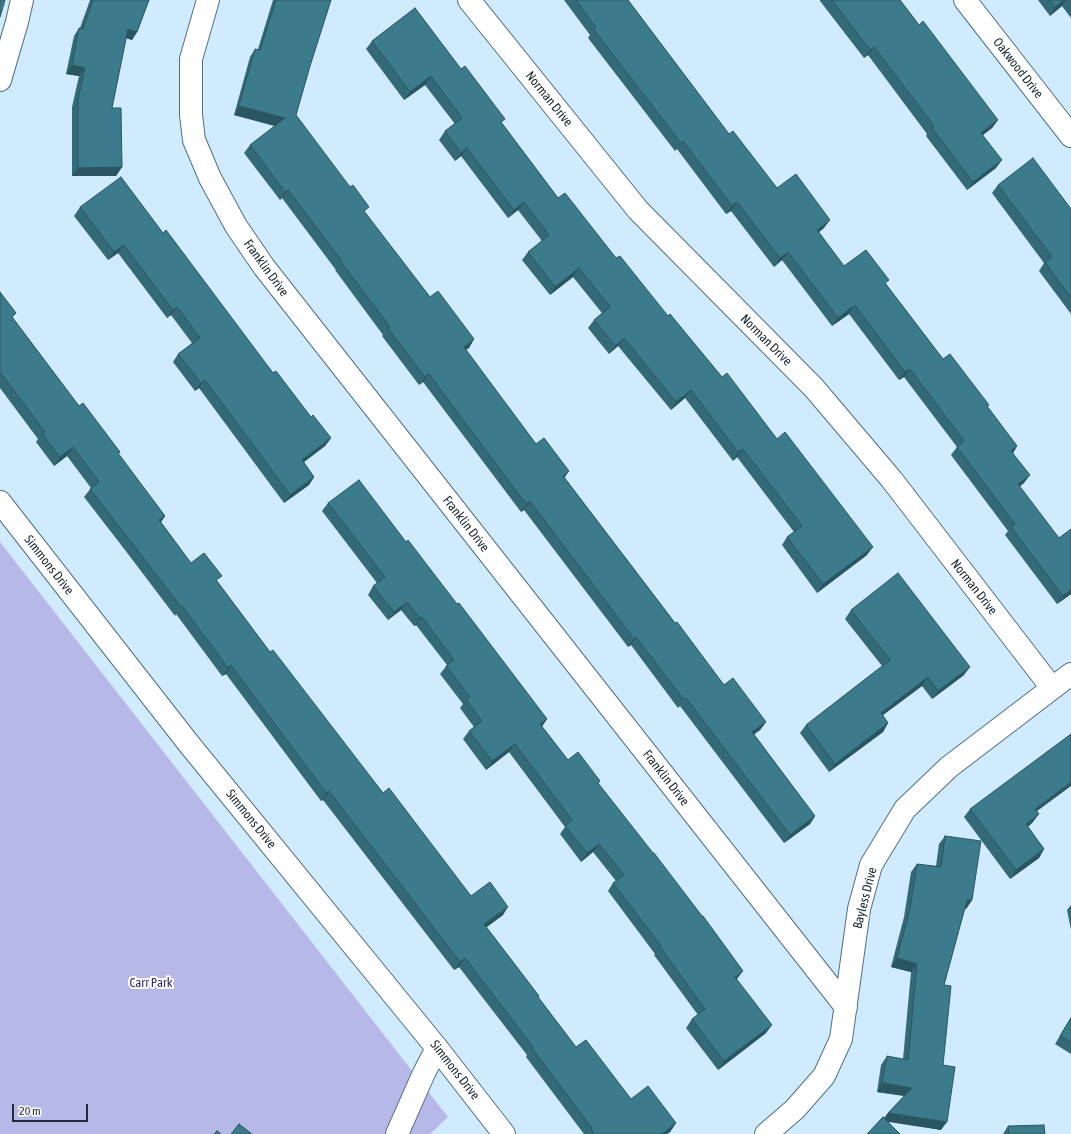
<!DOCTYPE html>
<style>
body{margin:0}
#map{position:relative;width:1071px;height:1134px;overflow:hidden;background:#d1ebfe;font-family:"Asap Condensed",sans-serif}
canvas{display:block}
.scale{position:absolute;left:12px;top:1104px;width:76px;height:18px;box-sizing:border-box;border:2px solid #202c35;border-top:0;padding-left:5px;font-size:12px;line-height:14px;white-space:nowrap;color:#202c35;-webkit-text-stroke:3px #fff;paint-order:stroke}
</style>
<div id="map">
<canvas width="1071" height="1134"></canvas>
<div class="scale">20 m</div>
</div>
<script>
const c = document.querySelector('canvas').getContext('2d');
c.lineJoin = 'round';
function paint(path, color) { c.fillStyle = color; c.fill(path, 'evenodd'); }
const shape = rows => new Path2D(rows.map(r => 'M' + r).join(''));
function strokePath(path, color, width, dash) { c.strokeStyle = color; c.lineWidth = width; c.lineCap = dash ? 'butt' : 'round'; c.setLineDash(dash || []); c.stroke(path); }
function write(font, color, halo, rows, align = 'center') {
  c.font = font + ' "Asap Condensed",sans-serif'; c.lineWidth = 4; c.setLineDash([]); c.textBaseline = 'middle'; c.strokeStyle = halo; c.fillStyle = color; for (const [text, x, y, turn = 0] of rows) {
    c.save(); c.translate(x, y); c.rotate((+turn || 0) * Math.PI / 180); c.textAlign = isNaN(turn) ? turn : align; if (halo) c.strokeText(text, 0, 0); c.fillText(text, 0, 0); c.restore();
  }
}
paint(shape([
 [0,542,448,1117,430,1134,0,1134]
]), '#b6b9e7');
const minor = shape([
 [208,0,191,59,191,115,194,140,210,178,236,226,264,267,846,1007],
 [469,0,638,210,814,388,892,480,1052,688],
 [965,0,1071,136],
 [0,80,17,22,22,0],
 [0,502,189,744,437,1048,504,1134],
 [397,1134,424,1073,437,1048],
 [766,1134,795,1109,824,1076,841,1039,859,909,871,865,905,809,949,767,1071,674]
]);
strokePath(minor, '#516f83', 24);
strokePath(minor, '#fff', 22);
paint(shape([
 [90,0,149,0,137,32,132,40,126,38,112,108,122,167,116,176,72,176,72,107,79,76,66,74,74,36,79,28,80,28],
 [273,0,331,0,310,66,296,115,365,213,430,297,474,339,469,348,465,350,536,444,565,478,675,623,724,685,766,722,760,730,754,734,815,816,810,824,784,843,680,706,678,708,631,645,628,647,524,510,521,512,423,382,419,385,382,336,383,335,335,270,336,270,282,198,280,200,244,153,250,145,275,126,234,115,250,57,255,49,258,49],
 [564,0,628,0,729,134,777,188,824,228,819,232,844,266,886,284,943,359,987,406,1017,446,1013,453,1024,483,1020,486,1071,594,1057,604,1005,535,1008,531,951,455,957,447,904,377,899,380,849,314,832,326,782,260,774,267,731,211,726,214,677,149,675,151,588,38,590,35],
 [820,0,900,0,919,25,998,120,992,128,983,135,996,168,967,190,926,136,927,134,868,55,864,58,820,1],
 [1038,0,1071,0,1071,18,1062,6,1050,16],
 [415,8,558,198,616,258,668,316,722,377,777,439,867,555,817,593,782,545,787,537,794,532,737,457,733,461,685,398,671,410,618,346,609,354,588,328,594,320,602,313,573,277,550,295,522,260,528,252,542,241,518,210,508,218,461,156,455,161,439,140,445,131,455,124,425,85,404,100,366,49,372,41],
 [998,185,1071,209,1071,314,1039,271,1044,263,992,193],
 [80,207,163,233,273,373,311,417,331,438,325,446,304,462,314,477,309,485,284,503,199,388,195,391,173,362,178,354,192,343,171,315,167,318,118,253,108,260,74,216],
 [0,292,13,318,79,406,120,452,118,454,165,516,161,522,191,563,218,582,270,652,383,793,471,896,503,915,486,927,539,996,538,997,576,1047,631,1099,676,1123,670,1132,667,1134,584,1134,526,1057,527,1055,459,967,454,970,323,800,321,801,226,674,222,676,176,614,175,616,125,550,84,497,91,488,67,456,54,466,36,442,38,439,0,388],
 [328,503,406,542,547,719,542,726,568,760,598,784,737,979,766,1033,718,1070,686,1028,692,1019,698,1015,654,955,655,954,608,891,613,883,616,881,593,852,581,862,560,834,565,827,509,752,486,770,463,739,469,731,474,727,460,708,463,704,440,674,447,665,416,625,414,626,401,610,388,620,368,595,373,586,377,583,322,511],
 [851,610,964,675,932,699,922,686,883,715,888,723,883,732,829,772,800,733,806,725,882,666,845,619],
 [970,809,1033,822,1028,827,1044,849,1039,858,1010,879,964,817],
 [945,836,972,900,966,909,965,909,944,985,943,1065,941,1130,884,1118,888,1113,904,1096,877,1092,881,1065,887,1056,903,1059,911,972,891,967,904,917,911,872,917,864,936,866,939,844],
 [1071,905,1071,930,1067,910],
 [1071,1017,1071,1054,1055,1044],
 [1008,1126,1045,1134,1003,1134]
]), '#346a78');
paint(shape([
 [1064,0,1066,0,1062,6,1050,16,1055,7],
 [128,29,137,32,132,40,123,37],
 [874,47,868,55,864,58,870,50],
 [72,65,85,68,79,76,66,74],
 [431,76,425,85,404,100,410,92],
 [239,106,285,118,279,127,234,115],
 [998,120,992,128,975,141,981,133],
 [467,148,461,156,455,161,461,153],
 [1002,160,996,168,967,190,973,182],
 [122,167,116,176,72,176,78,168],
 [288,190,282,198,280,200,285,192],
 [524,202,518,210,508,218,514,210],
 [737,202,731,211,726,214,732,206],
 [830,220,824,228,811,238,817,230],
 [124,245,118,253,108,260,114,252],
 [788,252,782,260,774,267,780,258],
 [579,268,573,277,550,295,555,287],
 [855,305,849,314,832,326,838,318],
 [177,307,171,315,167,318,173,310],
 [624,338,618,346,609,354,615,346],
 [474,339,469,348,458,356,464,347],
 [910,369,904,377,899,380,905,372],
 [429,374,423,382,419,385,425,377],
 [205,380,199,388,195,391,201,383],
 [691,390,685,398,671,410,676,402],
 [331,438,325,446,296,468,302,460],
 [1017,446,1012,455,1011,451],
 [73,447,67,456,54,466,60,457],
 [743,449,737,457,733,461,738,452],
 [569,471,563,480,563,476],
 [1030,475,1024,483,1013,492,1018,484],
 [314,477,309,485,284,503,290,495],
 [530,501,524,510,521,512,526,504],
 [165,516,159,525,159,520],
 [873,547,867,555,817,593,823,584],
 [1071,590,1071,594,1057,604,1063,596],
 [407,602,401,610,388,620,394,612],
 [422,617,416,625,414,626,420,618],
 [636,637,631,645,628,647,634,639],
 [231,665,226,674,222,676,228,668],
 [970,667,964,675,932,699,938,691],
 [928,677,922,686,875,721,881,713],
 [547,719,541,728,540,724],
 [766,722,760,730,747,740,752,732],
 [888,723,883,732,829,772,835,764],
 [515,744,509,752,486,770,492,761],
 [1071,782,1071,786,1029,817,1035,809],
 [329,791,323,800,321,801,326,793],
 [1039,814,1033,822,1020,833,1026,824],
 [815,816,810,824,784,843,790,835],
 [599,844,593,852,581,862,587,853],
 [1044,849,1039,858,1010,879,1016,870],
 [967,900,972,900,966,909,961,908],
 [508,907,503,915,479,933,484,924],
 [465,958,459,967,454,970,460,962],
 [897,958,917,964,911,972,891,967],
 [743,971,737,979,735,977],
 [772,1025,766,1033,718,1070,724,1061],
 [882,1083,912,1088,906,1096,877,1092],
 [888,1113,947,1122,941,1130,882,1121],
 [676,1123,670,1132,667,1134,662,1134]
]), '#2a5662');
const building = shape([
 [0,0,5,0,0,17,0,0],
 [93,0,149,0,137,32,128,29,112,108,121,108,122,167,78,168,78,99,85,68,72,65,79,28,83,29,93,0],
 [276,0,331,0,310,66,296,115,350,187,353,185,369,207,364,211,430,297,438,291,474,339,464,347,536,444,544,438,569,471,563,476,675,623,677,622,724,685,733,678,766,722,752,732,815,816,790,835,686,698,684,700,636,637,634,639,530,501,526,504,429,374,425,377,388,328,390,327,341,262,342,261,288,190,285,192,250,145,285,118,239,106,255,49,260,50,276,0],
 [576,0,628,0,729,134,733,131,777,188,796,174,830,220,817,230,844,266,866,250,889,280,885,283,943,359,950,354,989,405,987,406,1017,446,1011,451,1030,475,1018,484,1059,538,1071,529,1071,590,1063,596,1011,527,1015,524,957,447,964,441,910,369,905,372,855,305,838,318,788,252,780,258,737,202,732,206,683,141,681,143,594,30,596,28,576,0],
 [832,0,900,0,919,25,923,21,998,120,981,133,1002,160,973,182,932,128,934,126,874,47,870,50,832,0],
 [1050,0,1064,0,1055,7,1050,0],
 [415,8,461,69,465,66,505,119,501,122,558,198,565,193,616,258,620,256,668,316,670,314,722,377,727,373,777,439,785,432,873,547,823,584,787,537,802,526,743,449,738,452,691,390,676,402,624,338,615,346,594,320,610,307,579,268,555,287,528,252,549,235,524,202,514,210,467,148,461,153,445,131,462,118,431,76,410,92,372,41,415,8],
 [1033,158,1071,209,1071,298,1045,262,1052,257,998,185,1033,158],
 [121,177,163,233,166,230,273,373,276,371,311,417,313,415,331,438,302,460,314,477,290,495,205,380,201,383,178,354,200,338,177,307,173,310,124,245,114,252,80,207,121,177],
 [0,292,16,313,12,317,79,406,83,403,120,452,118,453,165,516,159,520,191,563,204,553,222,576,216,580,270,652,273,650,383,793,389,788,471,896,490,882,508,907,484,924,539,996,538,997,576,1047,586,1040,631,1099,648,1086,676,1123,662,1134,594,1134,591,1129,592,1128,532,1048,533,1047,465,958,460,962,329,791,326,793,231,665,228,668,182,606,181,607,131,542,90,489,99,482,73,447,60,457,42,434,45,432,0,372,0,292],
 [359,480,406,542,408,540,457,604,459,603,547,719,540,724,568,760,578,752,600,781,598,783,653,853,654,853,702,916,703,916,743,971,735,977,772,1025,724,1061,692,1019,705,1009,660,947,661,946,613,883,624,875,599,844,587,853,565,826,572,820,515,744,492,761,469,731,482,721,466,700,470,697,446,666,454,660,422,617,420,618,407,602,394,612,373,586,385,577,328,503,359,480],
 [898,573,970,667,938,691,928,677,881,713,888,723,835,764,806,725,890,660,851,610,898,573],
 [1071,734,1071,782,1035,809,1039,814,1026,824,1044,849,1016,870,970,809,1071,734],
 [945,836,981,841,972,900,967,900,944,985,951,986,943,1065,955,1067,947,1122,888,1113,912,1088,882,1083,887,1056,908,1060,917,964,897,958,910,909,917,864,941,867,945,836],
 [1071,1018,1071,1042,1060,1036,1071,1018],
 [883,1117,900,1134,867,1134,883,1117],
 [239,1124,252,1134,231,1134,239,1124],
 [1044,1125,1045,1134,1009,1134,1008,1126,1044,1125],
 [217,1131,221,1134,214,1134,217,1131]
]);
paint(building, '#3c7b8c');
strokePath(building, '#2a5662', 1);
write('13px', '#202c35', '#fff', [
 ["Oakwood Drive",1018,68,52],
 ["Norman Drive",549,99,51],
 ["Franklin Drive",266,268,54],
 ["Norman Drive",766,340,45],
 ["Franklin Drive",466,524,52],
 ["Simmons Drive",49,565,52],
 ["Norman Drive",974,587,52],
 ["Franklin Drive",666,778,52],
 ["Simmons Drive",251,819,51],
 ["Bayless Drive",865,898,-76],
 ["Simmons Drive",455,1070,52]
]);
write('13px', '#322f6a', '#fff', [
 ["Carr Park",151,983]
]);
</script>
